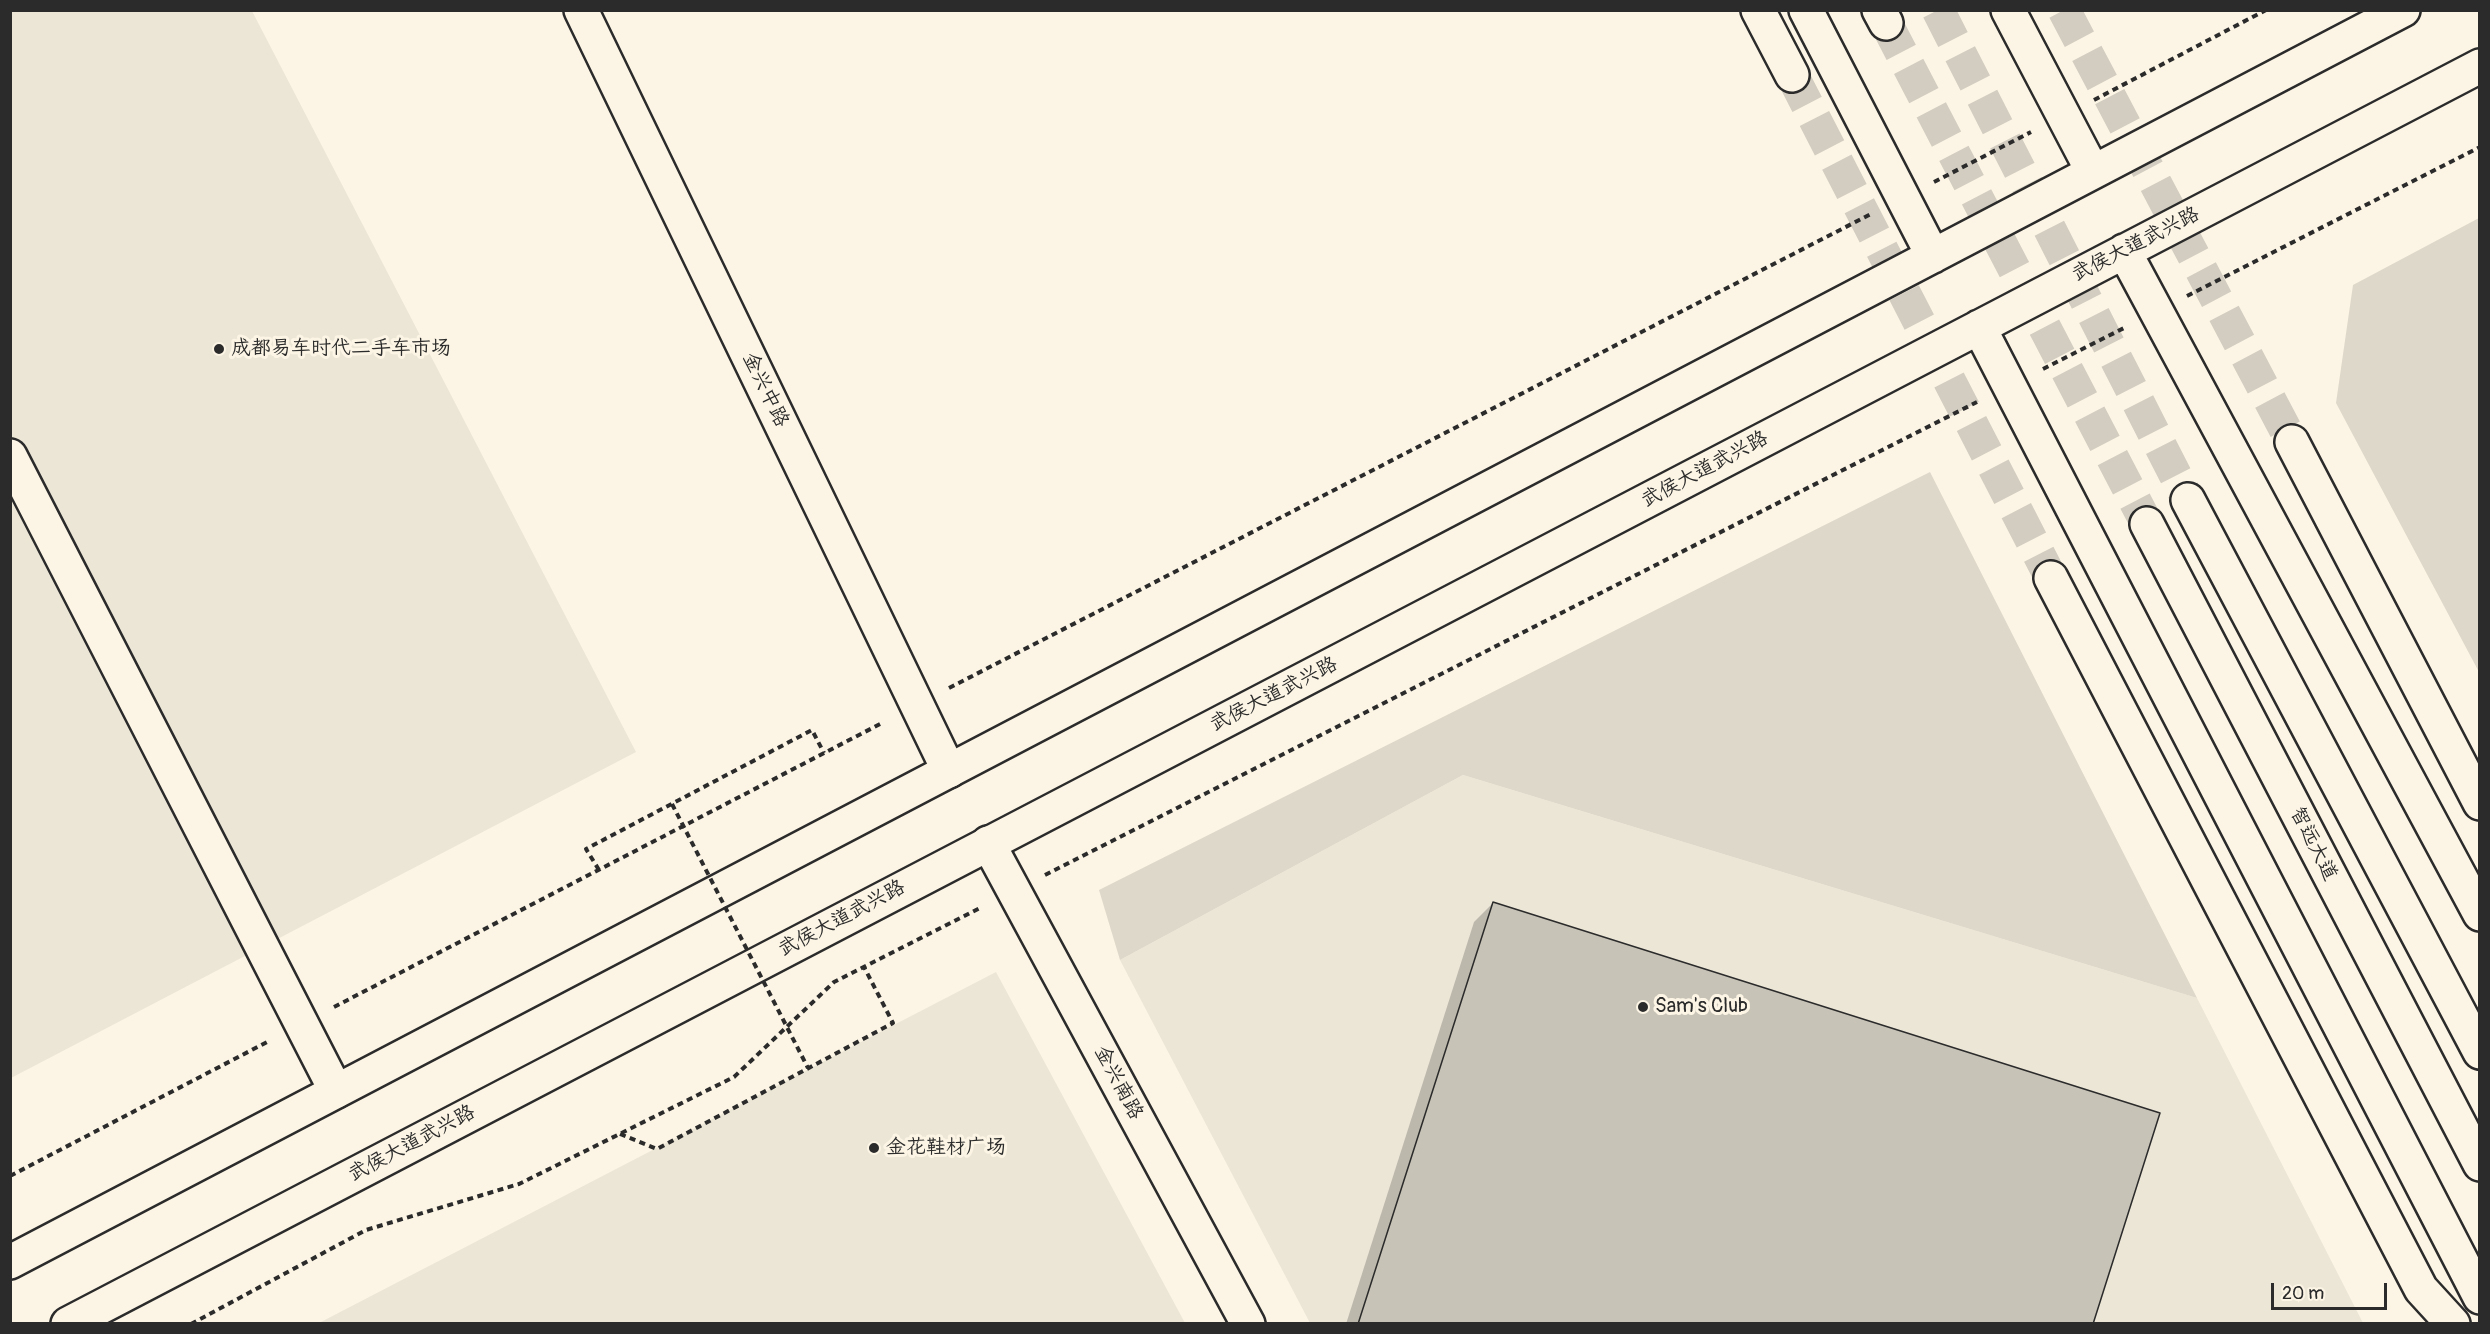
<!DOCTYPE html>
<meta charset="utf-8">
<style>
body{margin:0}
#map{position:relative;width:2490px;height:1334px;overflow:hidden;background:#fcf5e5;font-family:Pangolin,sans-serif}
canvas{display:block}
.frame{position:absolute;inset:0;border:12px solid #2b2b2b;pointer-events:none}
.scale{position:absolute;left:2271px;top:1283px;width:116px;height:27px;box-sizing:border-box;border:3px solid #2b2b2b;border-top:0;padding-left:8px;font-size:18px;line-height:21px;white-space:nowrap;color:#2b2b2b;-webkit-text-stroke:4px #fcf5e5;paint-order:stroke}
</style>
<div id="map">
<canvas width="2490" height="1334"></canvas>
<div class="frame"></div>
<div class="scale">20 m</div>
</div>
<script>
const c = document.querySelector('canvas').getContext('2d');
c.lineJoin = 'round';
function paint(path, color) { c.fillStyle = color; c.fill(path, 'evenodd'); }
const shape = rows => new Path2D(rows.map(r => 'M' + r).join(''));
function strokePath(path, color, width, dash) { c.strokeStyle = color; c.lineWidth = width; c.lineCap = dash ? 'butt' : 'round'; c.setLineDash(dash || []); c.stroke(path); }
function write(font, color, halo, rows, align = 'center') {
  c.font = font + ' Pangolin,"LXGW WenKai TC",sans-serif'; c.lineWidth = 6; c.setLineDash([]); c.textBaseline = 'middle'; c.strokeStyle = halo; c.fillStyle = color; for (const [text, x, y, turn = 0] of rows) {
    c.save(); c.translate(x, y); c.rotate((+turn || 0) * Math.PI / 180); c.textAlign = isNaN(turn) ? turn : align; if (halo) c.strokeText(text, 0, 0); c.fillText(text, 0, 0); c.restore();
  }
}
paint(shape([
 [11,11,252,11,636,752,11,1078],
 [1463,775,2197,998,2363,1323,1310,1323,1120,960],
 [996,972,1185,1323,319,1323]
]), '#ece6d7');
paint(shape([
 [2479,218,2479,672,2336,403,2353,285],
 [1930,472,2197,998,1463,775,1120,960,1099,890]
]), '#ded8ca');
paint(shape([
 [1493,903,2092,1324,1346,1324,1474,922]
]), '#0003');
const building = shape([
 [1493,902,2160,1113,2093,1324,1358,1324,1493,902]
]);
paint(building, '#c8c3b7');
strokePath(building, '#2b2b2b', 1.5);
strokePath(shape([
 [1938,10,2188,500],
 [2064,10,2292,442],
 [1886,23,2147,524],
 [1792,75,2051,578]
]), '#d2cdc0', 33, [33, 16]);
const minor = shape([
 [581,10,949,771],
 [10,456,336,1091],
 [988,843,1248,1324]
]);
const major = shape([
 [1758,10,1792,75],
 [1806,10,1933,256],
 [1879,10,1886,23],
 [2008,10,2093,172],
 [2124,251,2480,914],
 [1979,327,2480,1297],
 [2292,442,2480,803],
 [2188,500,2480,1052],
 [2147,524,2480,1164],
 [2051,578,2421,1289,2453,1324],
 [10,1262,2403,10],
 [68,1324,2480,66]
]);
strokePath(minor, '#2b2b2b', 38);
strokePath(major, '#2b2b2b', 38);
strokePath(shape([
 [2094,100,2266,10],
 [1934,182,2031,132],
 [2187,296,2480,147],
 [2043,369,2124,328],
 [949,688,1871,214],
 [599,870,586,849,812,730,824,753],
 [1045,875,1977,402],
 [334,1007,884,722],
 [620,1134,657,1149,893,1023,864,967],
 [10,1176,269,1041],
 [191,1324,366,1230,519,1184,734,1077,834,982,982,907]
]), '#2b2b2b', 4, [6, 4.5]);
strokePath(minor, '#fcf5e5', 33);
strokePath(major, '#fcf5e5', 33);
strokePath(shape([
 [672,804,808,1068]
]), '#2b2b2b', 4, [6, 4.5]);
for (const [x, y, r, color] of [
 [219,349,6,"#2b2b2b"],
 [1643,1007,6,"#2b2b2b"],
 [874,1148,6,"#2b2b2b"]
]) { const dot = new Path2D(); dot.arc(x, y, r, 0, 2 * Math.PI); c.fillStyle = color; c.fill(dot); strokePath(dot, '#fcf5e5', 2); }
write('20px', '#2b2b2b', '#fcf5e5', [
 ["武侯大道武兴路",2136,245,-27],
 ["金兴中路",765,390,64],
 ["武侯大道武兴路",1705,470,-28],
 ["武侯大道武兴路",1274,695,-27],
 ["智远大道",2313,844,63],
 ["武侯大道武兴路",842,919,-28],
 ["金兴南路",1118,1083,62],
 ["武侯大道武兴路",412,1144,-28]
]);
write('20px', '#2b2b2b', '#fcf5e5', [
 ["成都易车时代二手车市场",231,349],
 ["Sam's Club",1655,1007],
 ["金花鞋材广场",886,1148]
], 'left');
</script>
